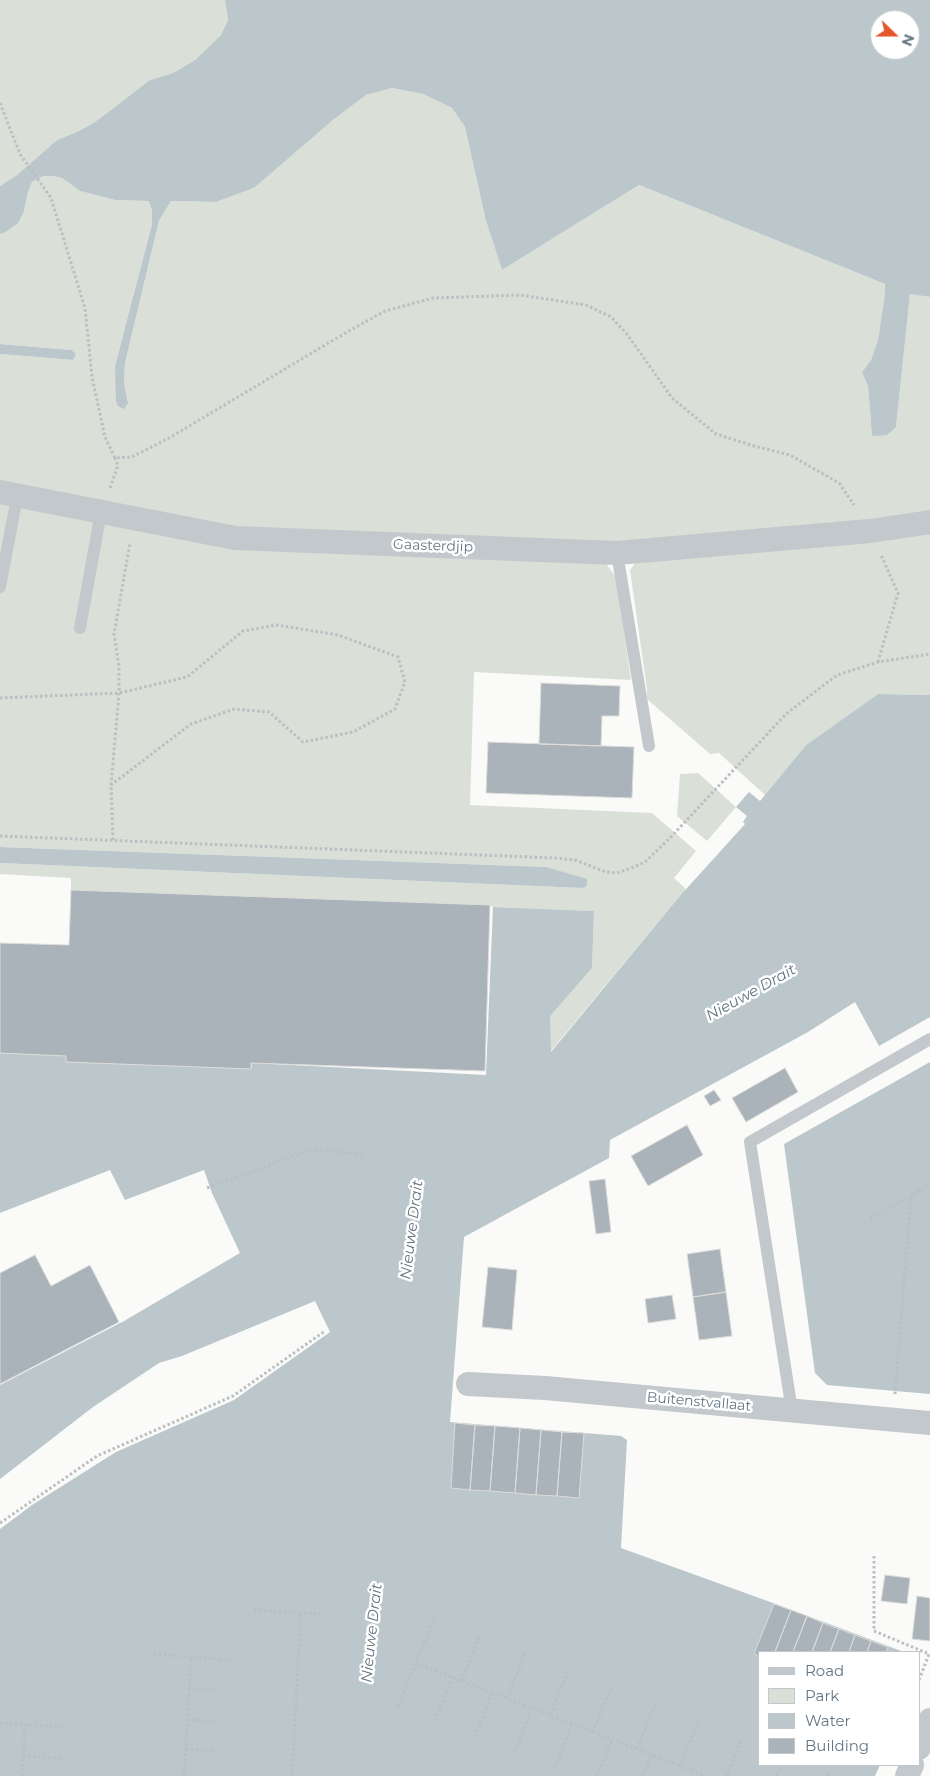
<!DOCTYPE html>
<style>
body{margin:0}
#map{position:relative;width:930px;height:1776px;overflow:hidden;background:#fafaf8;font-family:Montserrat,sans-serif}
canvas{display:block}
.legend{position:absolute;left:758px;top:1651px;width:162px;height:115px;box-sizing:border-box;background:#fff;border:1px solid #c1c8cd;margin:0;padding:6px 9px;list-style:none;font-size:15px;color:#657683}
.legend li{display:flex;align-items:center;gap:10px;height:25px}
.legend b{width:25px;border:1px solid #c1c8cd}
.north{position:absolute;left:870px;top:10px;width:50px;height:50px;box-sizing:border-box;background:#fff;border:1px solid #c1c8cd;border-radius:50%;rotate:112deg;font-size:14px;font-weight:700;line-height:20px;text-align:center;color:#657683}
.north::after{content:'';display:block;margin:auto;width:18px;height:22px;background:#e4572e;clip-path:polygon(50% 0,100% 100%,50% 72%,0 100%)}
</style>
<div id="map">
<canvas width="930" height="1776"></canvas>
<ul class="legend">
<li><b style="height:6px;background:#c3c8cc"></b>Road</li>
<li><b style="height:14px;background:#dadfd7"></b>Park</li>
<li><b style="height:14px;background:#bbc7cb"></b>Water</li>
<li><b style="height:14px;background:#aab3b9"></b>Building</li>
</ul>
<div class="north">N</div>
</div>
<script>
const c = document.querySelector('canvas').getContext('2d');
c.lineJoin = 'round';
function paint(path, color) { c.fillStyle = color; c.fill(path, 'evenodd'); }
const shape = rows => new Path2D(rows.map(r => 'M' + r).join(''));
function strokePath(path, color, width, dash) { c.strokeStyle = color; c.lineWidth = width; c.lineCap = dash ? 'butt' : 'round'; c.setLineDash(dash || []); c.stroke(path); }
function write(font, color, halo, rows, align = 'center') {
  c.font = font + ' Montserrat,sans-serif'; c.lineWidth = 5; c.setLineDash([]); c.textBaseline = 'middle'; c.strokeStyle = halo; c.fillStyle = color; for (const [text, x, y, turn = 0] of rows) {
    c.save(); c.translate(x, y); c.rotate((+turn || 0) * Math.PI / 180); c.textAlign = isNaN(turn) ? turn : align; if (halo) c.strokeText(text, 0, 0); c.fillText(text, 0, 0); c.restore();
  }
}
paint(shape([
 [0,0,225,0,228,20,221,35,195,60,173,73,150,80,95,122,79,131,57,140,17,175,0,186],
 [392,88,423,94,452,108,465,127,486,221,502,270,639,185,885,284,885,293,878,340,871,360,862,372,868,386,872,436,896,427,910,294,930,297,930,695,878,694,806,745,765,795,719,753,710,754,647,699,647,689,630,570,639,558,601,557,616,577,631,680,474,672,470,805,652,813,696,851,674,878,687,890,679,897,550,1052,549,1016,592,968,594,911,493,907,490,905,71,890,71,878,0,874,0,863,582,888,586,887,546,867,0,847,0,354,73,360,76,354,72,350,0,344,0,234,4,233,24,211,28,192,32,182,43,176,54,176,62,178,80,191,115,200,149,201,152,211,152,224,115,366,128,403,124,383,125,363,159,221,171,201,216,202,254,188,333,120,366,95],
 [698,773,736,807,707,841,677,816,680,774]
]), '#dadfd7');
paint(shape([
 [225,0,930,0,930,297,910,294,896,427,887,435,872,436,868,386,862,372,871,360,878,340,885,293,885,284,639,185,502,270,486,221,465,127,452,108,423,94,392,88,366,95,333,120,254,188,216,202,171,201,159,221,125,363,124,383,128,403,124,409,118,406,116,401,115,366,152,224,152,211,149,201,115,200,80,191,62,178,53,176,43,176,32,182,28,192,24,211,18,223,4,233,0,234,0,186,17,175,57,140,79,131,95,122,150,80,173,73,195,60,221,35,228,20],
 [880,20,910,20,910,50,880,50],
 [0,344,72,350,76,354,73,360,0,354],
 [878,694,930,695,930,1017,879,1046,855,1002,808,1032,610,1140,609,1158,464,1237,450,1422,621,1436,627,1440,621,1548,773,1603,904,1652,759,1652,759,1765,880,1765,875,1776,0,1776,0,1529,32,1505,116,1452,234,1400,330,1332,315,1301,182,1356,159,1363,93,1407,0,1479,0,1385,124,1321,240,1253,212,1193,204,1170,125,1200,110,1170,0,1213,0,1053,66,1056,66,1062,251,1069,252,1063,486,1075,493,907,594,911,592,968,550,1016,551,1052,679,897,745,824,743,822,747,816,736,807,749,792,760,801,806,745],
 [0,847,546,867,587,879,587,884,586,887,582,888,0,863],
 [930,1062,930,1394,827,1385,815,1373,784,1144]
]), '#bbc7cb');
const building = shape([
 [541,683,620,686,619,716,602,716,601,746,539,744,541,683],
 [488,742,634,747,632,798,486,793,488,742],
 [71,890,490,905,485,1071,251,1063,251,1069,66,1062,66,1056,0,1053,0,943,69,945,71,890],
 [785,1068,798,1092,746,1122,732,1098,785,1068],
 [714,1090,721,1100,710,1106,704,1096,714,1090],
 [687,1125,703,1155,648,1186,631,1156,687,1125],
 [605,1179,611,1232,596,1234,589,1181,605,1179],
 [720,1249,726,1292,693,1297,687,1254,720,1249],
 [35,1255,51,1286,90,1265,119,1322,0,1384,0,1273,35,1255],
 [488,1267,517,1270,512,1330,482,1327,488,1267],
 [726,1292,732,1336,699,1340,693,1297,726,1292],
 [672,1295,676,1319,648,1323,645,1299,672,1295],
 [455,1423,475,1425,470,1490,451,1488,455,1423],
 [475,1425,495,1426,490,1491,470,1490,475,1425],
 [495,1426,520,1428,515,1493,490,1491,495,1426],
 [520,1428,541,1430,536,1495,515,1493,520,1428],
 [541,1430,562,1432,557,1496,536,1495,541,1430],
 [562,1432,584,1433,579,1498,557,1496,562,1432],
 [885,1575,910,1578,907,1604,881,1601,885,1575],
 [917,1596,930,1598,930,1641,912,1639,917,1596],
 [774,1604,791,1610,775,1652,759,1652,759,1656,754,1654,774,1604],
 [791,1610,807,1616,793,1652,775,1652,791,1610],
 [807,1616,823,1623,812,1652,793,1652,807,1616],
 [823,1623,839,1629,830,1652,812,1652,823,1623],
 [839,1629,855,1635,849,1652,830,1652,839,1629],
 [855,1635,871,1641,867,1652,849,1652,855,1635],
 [871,1641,888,1647,886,1652,867,1652,871,1641]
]);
paint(building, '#aab3b9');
strokePath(building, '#dcdcda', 1);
strokePath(shape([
 [0,103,20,154,51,198,85,308,92,377,105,437,115,458,132,457,169,438,347,332,385,311,433,298,520,295,586,305,611,317,627,334,672,398,716,434,754,446,790,455,839,483,854,505],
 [110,488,118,465,115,458],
 [878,662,898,593,881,555],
 [0,698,119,693,187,677,243,631,277,625,338,635,398,657,405,682,395,709,353,732,303,742,269,712,234,709,191,724,111,785],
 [0,836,556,858,575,860,606,872,617,873,634,867,645,862,669,839,786,714,837,675,878,662,930,654],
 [113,840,111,785,119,693,119,667,114,634,130,543],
 [207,1188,313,1149,365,1155],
 [870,1219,930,1184],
 [895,1394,911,1196],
 [0,1523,97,1456,233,1396,325,1331],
 [874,1556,874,1631,929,1654,919,1680],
 [254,1610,322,1614],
 [154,1654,231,1660],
 [416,1663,706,1776],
 [462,1681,479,1636],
 [189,1688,220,1690],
 [507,1698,525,1654],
 [398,1707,434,1618],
 [550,1715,568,1671],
 [187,1720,218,1721],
 [435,1721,452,1677],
 [0,1723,62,1727],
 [593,1732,611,1688],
 [475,1737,492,1692],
 [186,1749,216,1751],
 [637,1749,655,1705],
 [515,1752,532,1708],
 [23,1756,62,1758],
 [680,1766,698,1722],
 [555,1768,572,1724],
 [22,1776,25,1725],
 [184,1776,191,1657],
 [292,1776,301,1612],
 [597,1776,612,1739],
 [643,1776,652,1755],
 [727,1776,742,1739],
 [777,1776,782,1765],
 [828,1776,829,1773]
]), '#bbbfc2', 3, [2.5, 2.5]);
strokePath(shape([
 [617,553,649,746],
 [0,587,17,497],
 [80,628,101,512],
 [792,1411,750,1142,930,1039]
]), '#c3c8cc', 12);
strokePath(shape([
 [0,492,235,538,617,553,870,531,930,522],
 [468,1384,545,1388,930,1423],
 [919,1748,930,1720],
 [907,1776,912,1765]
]), '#c3c8cc', 24);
write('14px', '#657683', '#fff', [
 ["Gaasterdjip",433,546,2],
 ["Buitenstvallaat",699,1402,5]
]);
write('italic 15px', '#60757c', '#fff', [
 ["Nieuwe Drait",751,993,-29],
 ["Nieuwe Drait",412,1230,-83],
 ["Nieuwe Drait",372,1633,-84]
]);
</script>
